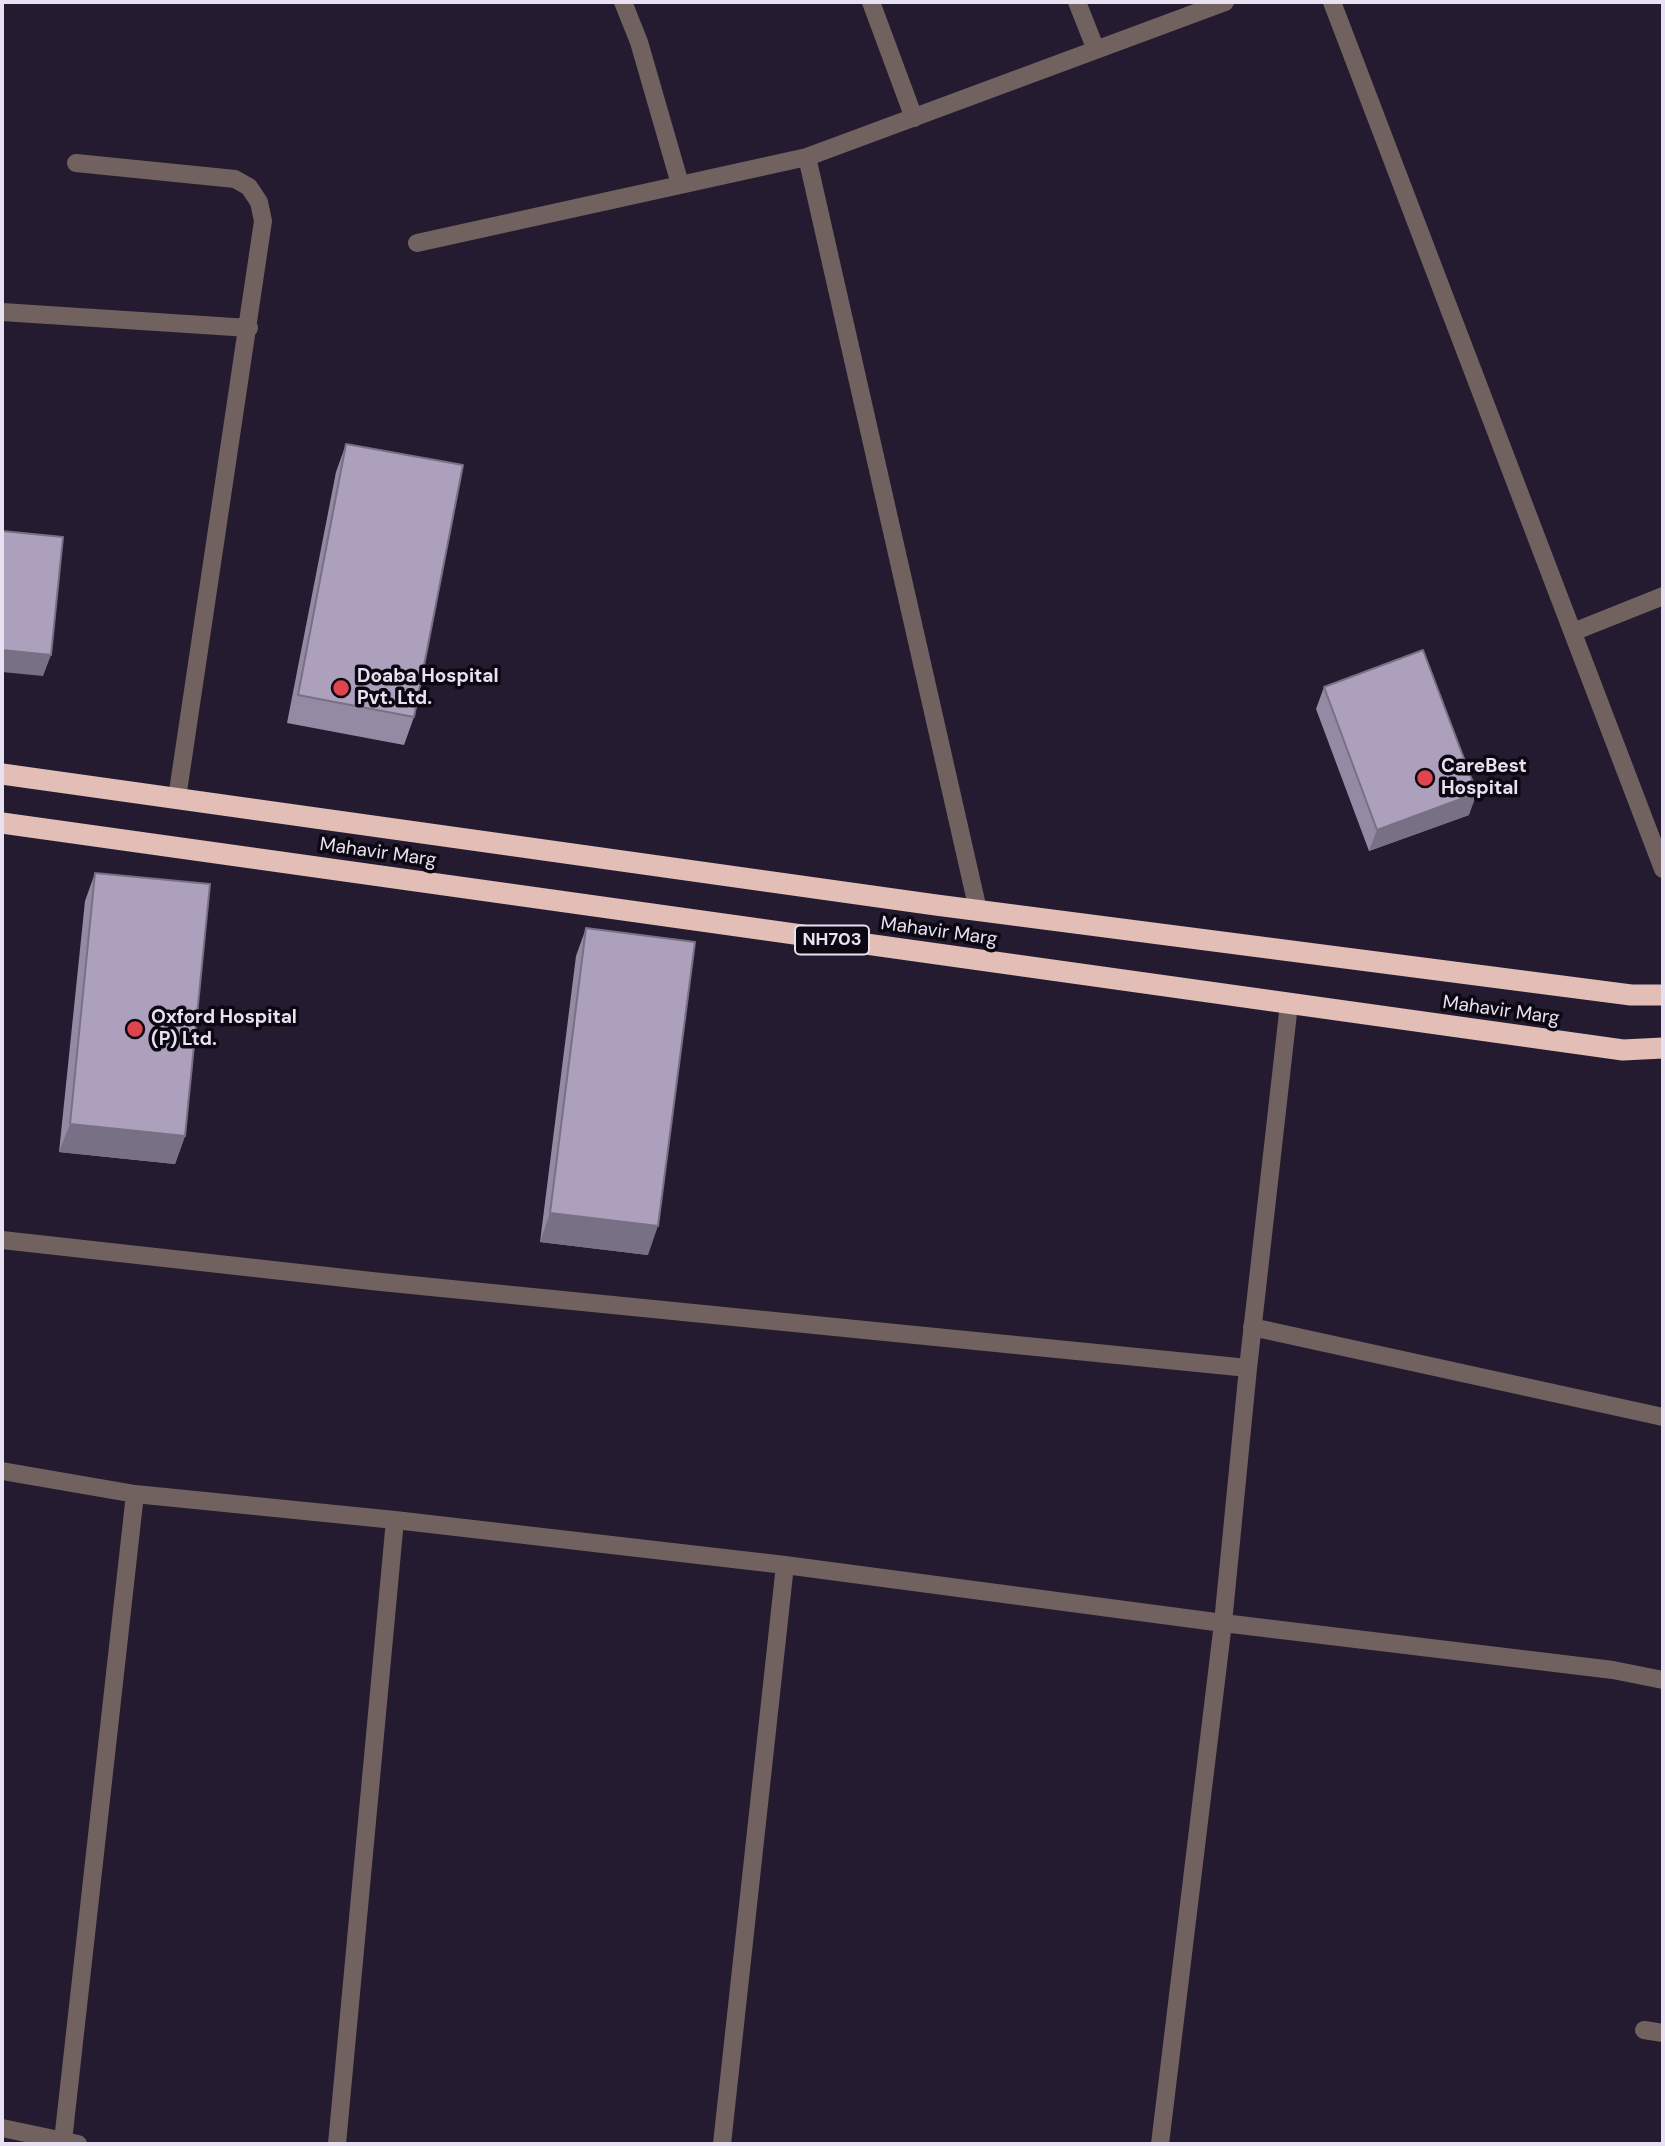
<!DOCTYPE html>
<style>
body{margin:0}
#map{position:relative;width:1665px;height:2146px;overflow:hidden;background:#251b31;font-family:"DM Sans",sans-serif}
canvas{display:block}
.frame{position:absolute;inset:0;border:4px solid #e8e1f1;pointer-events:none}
</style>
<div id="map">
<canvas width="1665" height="2146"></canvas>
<div class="frame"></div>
</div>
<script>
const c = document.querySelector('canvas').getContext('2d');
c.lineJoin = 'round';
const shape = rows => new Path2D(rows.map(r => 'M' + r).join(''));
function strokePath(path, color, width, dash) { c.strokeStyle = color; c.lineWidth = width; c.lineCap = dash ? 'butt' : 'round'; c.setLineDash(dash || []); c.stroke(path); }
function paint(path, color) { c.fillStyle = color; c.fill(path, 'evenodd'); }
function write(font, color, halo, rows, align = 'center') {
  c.font = font + ' "DM Sans",sans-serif'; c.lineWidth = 7; c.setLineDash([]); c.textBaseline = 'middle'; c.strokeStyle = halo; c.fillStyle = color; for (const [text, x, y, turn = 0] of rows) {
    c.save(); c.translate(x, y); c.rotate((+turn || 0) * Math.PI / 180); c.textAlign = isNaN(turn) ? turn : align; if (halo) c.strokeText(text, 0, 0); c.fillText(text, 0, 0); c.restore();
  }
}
strokePath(shape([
 [623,2,639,42,680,184],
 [871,2,914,118],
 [1077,2,1096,50],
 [1332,2,1663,869],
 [807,157,978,910],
 [76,163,235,179,249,187,259,202,263,221,177,798],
 [417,243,807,157,1225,2],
 [2,312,249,328],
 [1573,632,1663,596],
 [2,1240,381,1282,1248,1368],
 [1252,1327,1663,1417],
 [2,1471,135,1494,395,1520,785,1565,1223,1623,1613,1670,1663,1680],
 [1644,2030,1663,2033],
 [2,2128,78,2144],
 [63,2141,135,1494],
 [337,2144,395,1520],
 [722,2144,785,1565],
 [1160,2144,1223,1623,1248,1368,1289,1004]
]), '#71625f', 18);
strokePath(shape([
 [2,774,936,905,1631,995,1663,995],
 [2,823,1623,1050,1663,1048]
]), '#e2beb6', 21);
paint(shape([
 [346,444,414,717,404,745,287,723,336,472],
 [1324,687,1469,815,1369,851,1316,709],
 [95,873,185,1136,175,1164,59,1152,85,901],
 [586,928,648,1255,540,1242,576,956]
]), '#948aa3');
paint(shape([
 [2,650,51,655,43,676,2,672],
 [1477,793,1469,815,1369,851,1377,830],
 [70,1124,185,1136,175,1164,59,1152],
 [550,1213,658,1226,648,1255,540,1242]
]), '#787084');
const building = shape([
 [346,444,463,465,414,717,298,695,346,444],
 [2,531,63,537,51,655,2,650,2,531],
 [1423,650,1477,793,1377,830,1324,687,1423,650],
 [95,873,210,884,185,1136,70,1124,95,873],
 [586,928,695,942,658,1226,550,1213,586,928]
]);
paint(building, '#aca0bd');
strokePath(building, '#787084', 2);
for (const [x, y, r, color] of [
 [341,688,9,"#e0444e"],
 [1425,778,9,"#e0444e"],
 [135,1029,9,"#e0444e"]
]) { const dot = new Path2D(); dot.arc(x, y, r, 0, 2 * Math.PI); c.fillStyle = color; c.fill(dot); strokePath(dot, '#0c0812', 2.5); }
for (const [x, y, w] of [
 [832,940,74]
]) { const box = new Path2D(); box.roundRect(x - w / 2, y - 14.5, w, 29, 5); c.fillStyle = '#0c0812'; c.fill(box); strokePath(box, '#e8e1f1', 2); }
write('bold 18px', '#e8e1f1', null, [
 ["NH703",832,940]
]);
write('bold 19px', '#e8e1f1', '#0c0812', [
 ["Doaba Hospital",357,677],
 ["Pvt. Ltd.",357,699],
 ["CareBest",1441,767],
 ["Hospital",1441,789],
 ["Oxford Hospital",151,1018],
 ["(P) Ltd.",151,1040]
], 'left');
write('19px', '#e8e1f1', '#0c0812', [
 ["Mahavir Marg",378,853,8],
 ["Mahavir Marg",939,932,8],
 ["Mahavir Marg",1501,1011,8]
]);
</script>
